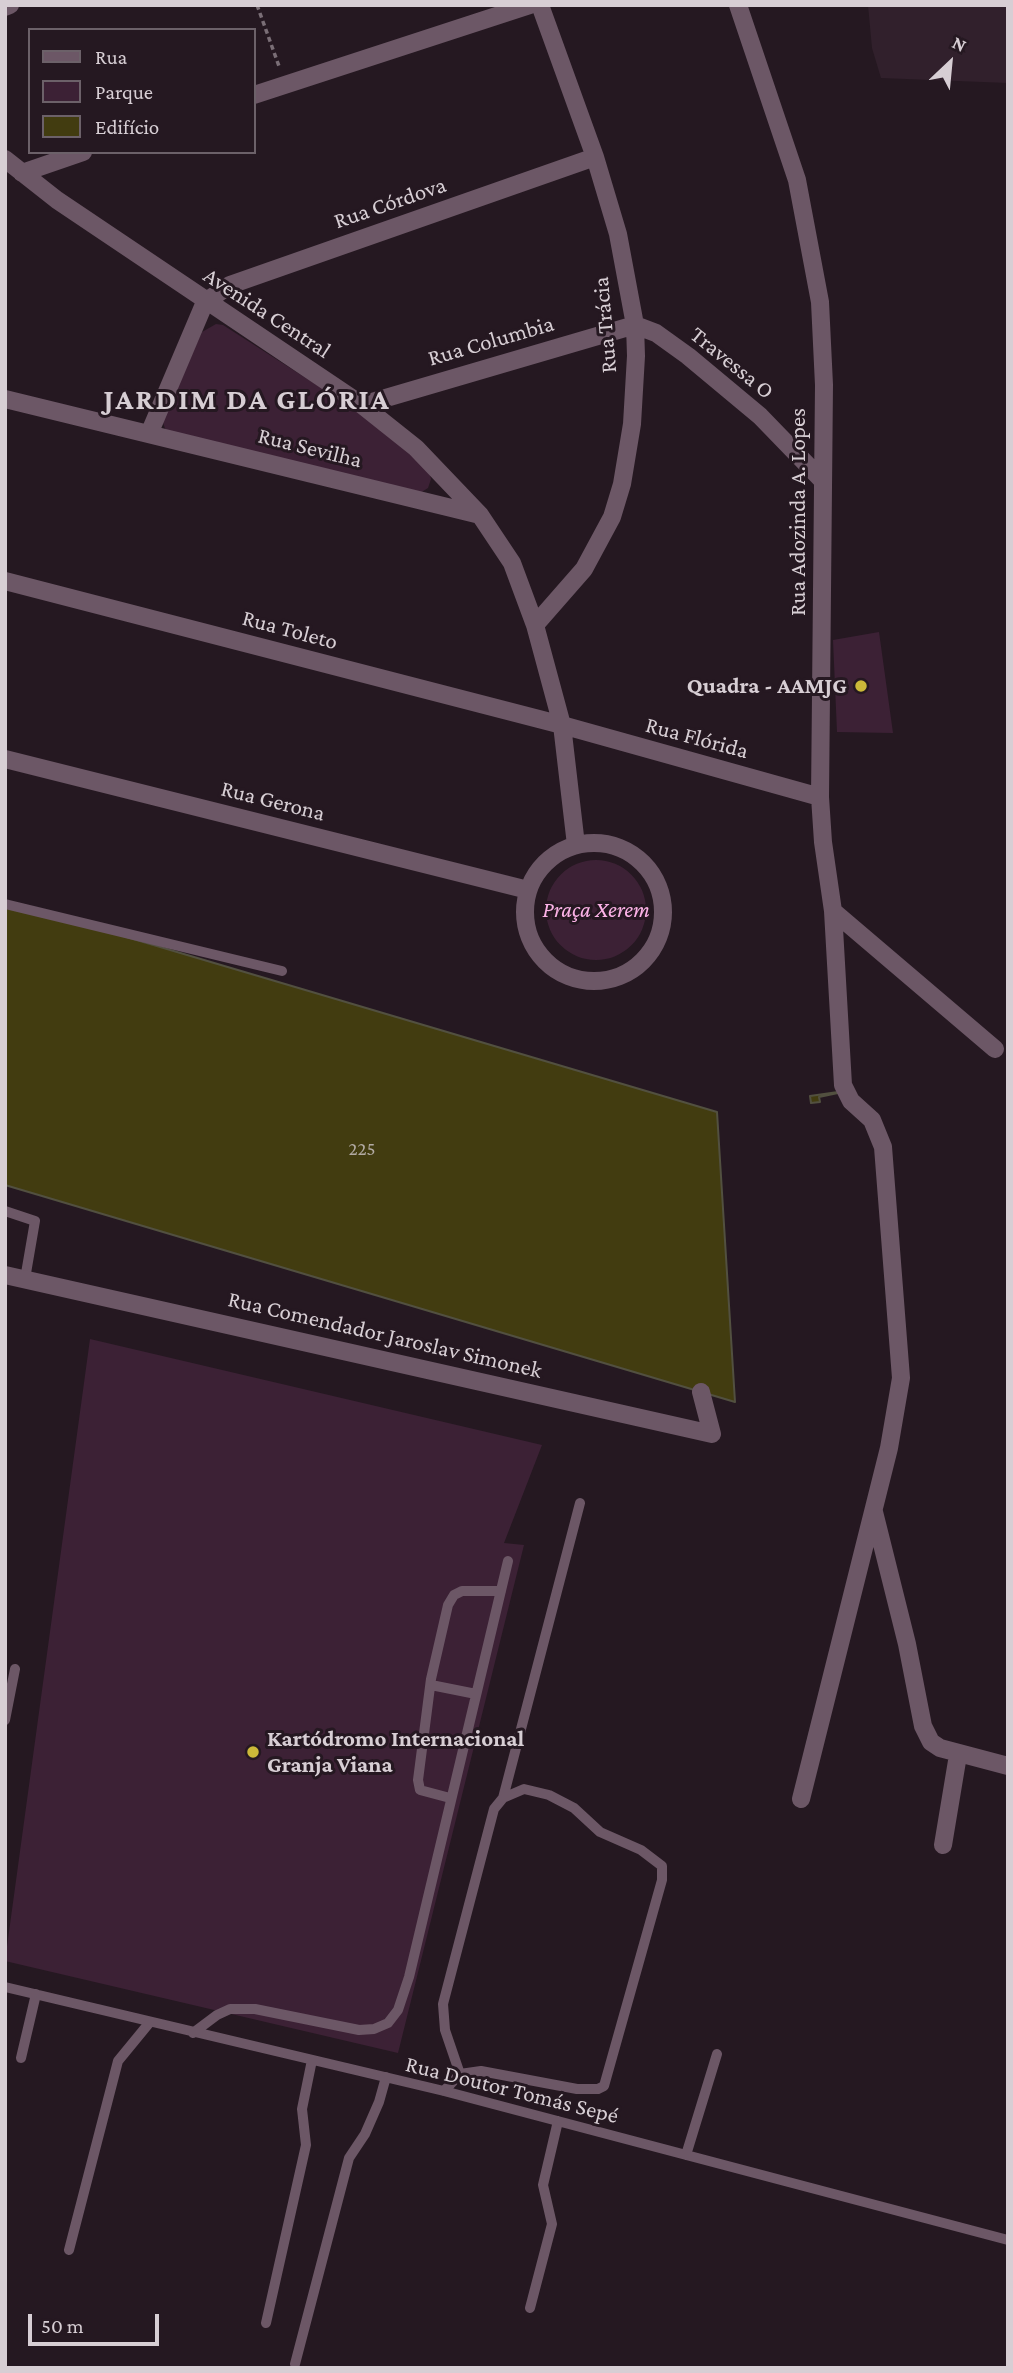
<!DOCTYPE html>
<meta charset="utf-8">
<style>
body{margin:0}
#map{position:relative;width:1013px;height:2373px;overflow:hidden;background:#251821;font-family:"Crimson Pro",serif}
canvas{display:block}
.frame{position:absolute;inset:0;border:7px solid #d7ced4;pointer-events:none}
.legend{position:absolute;left:28px;top:28px;width:228px;height:126px;box-sizing:border-box;background:#251821;border:2px solid #6c6169;margin:0;padding:9px 12px;list-style:none;font-size:21px;color:#d7ced4}
.legend li{display:flex;align-items:center;gap:14px;height:35px}
.legend b{width:35px;border:2px solid #6c6169}
.north{position:absolute;left:915px;top:28px;width:70px;height:70px;-webkit-text-stroke:5px #251821;paint-order:stroke;rotate:26deg;font-size:19px;font-weight:700;line-height:28px;text-align:center;color:#d7ced4}
.north::after{content:'';display:block;margin:auto;width:24px;height:32px;background:#d7ced4;clip-path:polygon(50% 0,100% 100%,50% 72%,0 100%)}
.scale{position:absolute;left:28px;top:2314px;width:131px;height:32px;box-sizing:border-box;border:4px solid #d7ced4;border-top:0;padding-left:9px;font-size:21px;line-height:24px;white-space:nowrap;color:#d7ced4;-webkit-text-stroke:5px #251821;paint-order:stroke}
</style>
<div id="map">
<canvas width="1013" height="2373"></canvas>
<div class="frame"></div>
<ul class="legend">
<li><b style="height:9px;background:#6c5766"></b>Rua</li>
<li><b style="height:19px;background:#3c2135"></b>Parque</li>
<li><b style="height:19px;background:#423c10"></b>Edifício</li>
</ul>
<div class="north">N</div>
<div class="scale">50 m</div>
</div>
<script>
const c = document.querySelector('canvas').getContext('2d');
c.lineJoin = 'round';
function paint(path, color) { c.fillStyle = color; c.fill(path, 'evenodd'); }
const shape = rows => new Path2D(rows.map(r => 'M' + r).join(''));
function strokePath(path, color, width, dash) { c.strokeStyle = color; c.lineWidth = width; c.lineCap = dash ? 'butt' : 'round'; c.setLineDash(dash || []); c.stroke(path); }
function write(font, color, halo, rows, align = 'center') {
  c.font = font + ' "Crimson Pro",serif'; c.lineWidth = 6; c.setLineDash([]); c.textBaseline = 'middle'; c.strokeStyle = halo; c.fillStyle = color; for (const [text, x, y, turn = 0] of rows) {
    c.save(); c.translate(x, y); c.rotate((+turn || 0) * Math.PI / 180); c.textAlign = isNaN(turn) ? turn : align; if (halo) c.strokeText(text, 0, 0); c.fillText(text, 0, 0); c.restore();
  }
}
paint(shape([
 [868,5,1008,5,1008,83,881,78,872,48]
]), '#31202c');
paint(shape([
 [216,324,223,325,362,414,428,469,431,479,428,488,420,493,166,431,162,420,202,332],
 [879,632,893,733,837,732,833,640],
 '546 910a50 50 0 1 1 100 0a50 50 0 1 1-100 0Z',
 [90,1339,542,1445,504,1543,524,1545,398,2053,5,1961]
]), '#3c2135');
const building = shape([
 [5,901,717,1112,735,1402,5,1185,5,901],
 [852,1090,819,1097,820,1102,811,1103,810,1096,852,1090]
]);
paint(building, '#423c10');
strokePath(building, '#525040', 2);
strokePath(shape([
 [257,5,280,69]
]), '#7a6e76', 3.5, [5, 3.5]);
strokePath(shape([
 [5,904,282,971],
 [5,1211,35,1221,25,1279],
 [431,1685,476,1694],
 [5,1720,15,1669],
 [450,1798,420,1790,418,1780,431,1679,448,1605,454,1595,462,1591,501,1591],
 [503,1798,580,1503],
 [5,1987,444,2091,1008,2240],
 [193,2033,217,2015,230,2009,255,2009,359,2030,374,2029,388,2023,398,2010,409,1977,508,1561],
 [21,2058,36,1994],
 [444,2091,460,2074,481,2071,577,2089,598,2089,604,2086,662,1880,662,1866,641,1850,600,1832,574,1808,549,1795,524,1789,503,1798,494,1809,443,2004,445,2030,460,2074],
 [686,2155,717,2054],
 [69,2250,118,2061,150,2022],
 [530,2308,552,2224,543,2185,558,2121],
 [266,2323,306,2145,302,2109,312,2060],
 [295,2364,349,2158,365,2134,379,2102,386,2077]
]), '#6c5766', 10);
strokePath(shape([
 [738,5,797,180,820,302,824,385,820,797,823,842,833,911,843,1085,851,1101,872,1120,883,1147,901,1378,889,1448,801,1799],
 [5,7,10,5],
 [254,95,530,5],
 [5,159,57,200,362,405,416,448,480,515,512,563,535,625,562,725,576,845],
 [22,173,83,152],
 [5,399,480,515],
 [362,405,635,325,656,333,688,356,760,416,821,479],
 [149,434,205,302,230,285,595,157],
 [5,581,562,725,820,797],
 [535,625,584,569,612,517,622,484,632,424,636,356,635,325,618,234,595,157,540,5],
 [5,759,528,890],
 '525 912a69 69 0 1 1 138 0a69 69 0 1 1-138 0Z',
 [833,911,995,1049],
 [5,1275,712,1434,701,1392],
 [874,1512,907,1644,923,1726,931,1742,940,1748,1008,1766],
 [943,1845,958,1755]
]), '#6c5766', 18);
for (const [x, y, r, color] of [
 [861,686,7,"#ccb939"],
 [253,1752,7,"#ccb939"]
]) { const dot = new Path2D(); dot.arc(x, y, r, 0, 2 * Math.PI); c.fillStyle = color; c.fill(dot); strokePath(dot, '#251821', 2.5); }
write('19px', '#b2aaa3', null, [
 ["225",362,1149]
]);
write('23px', '#d7ced4', '#251821', [
 ["Rua Córdova",390,203,-19],
 ["Avenida Central",267,313,33],
 ["Rua Trácia",605,325,-95],
 ["Rua Columbia",491,341,-16],
 ["Travessa O",732,363,39],
 ["Rua Sevilha",310,448,14],
 ["Rua Adozinda A. Lopes",798,512,-90],
 ["Rua Toleto",290,630,15],
 ["Rua Flórida",697,738,15],
 ["Rua Gerona",273,801,14],
 ["Rua Comendador Jaroslav Simonek",385,1335,13],
 ["Rua Doutor Tomás Sepé",512,2090,14]
]);
write('bold 23px', '#d7ced4', '#251821', [
 ["Quadra - AAMJG",847,686],
 ["Kartódromo Internacional",267,1739,"left"],
 ["Granja Viana",267,1765,"left"]
], 'right');
write('italic 23px', '#fbb2e6', '#251821', [
 ["Praça Xerem",596,910]
]);
c.letterSpacing = '2px';
write('bold 30px', '#d7ced4', '#251821', [
 ["JARDIM DA GLÓRIA",247,400]
]);
c.letterSpacing = '0px';
</script>
